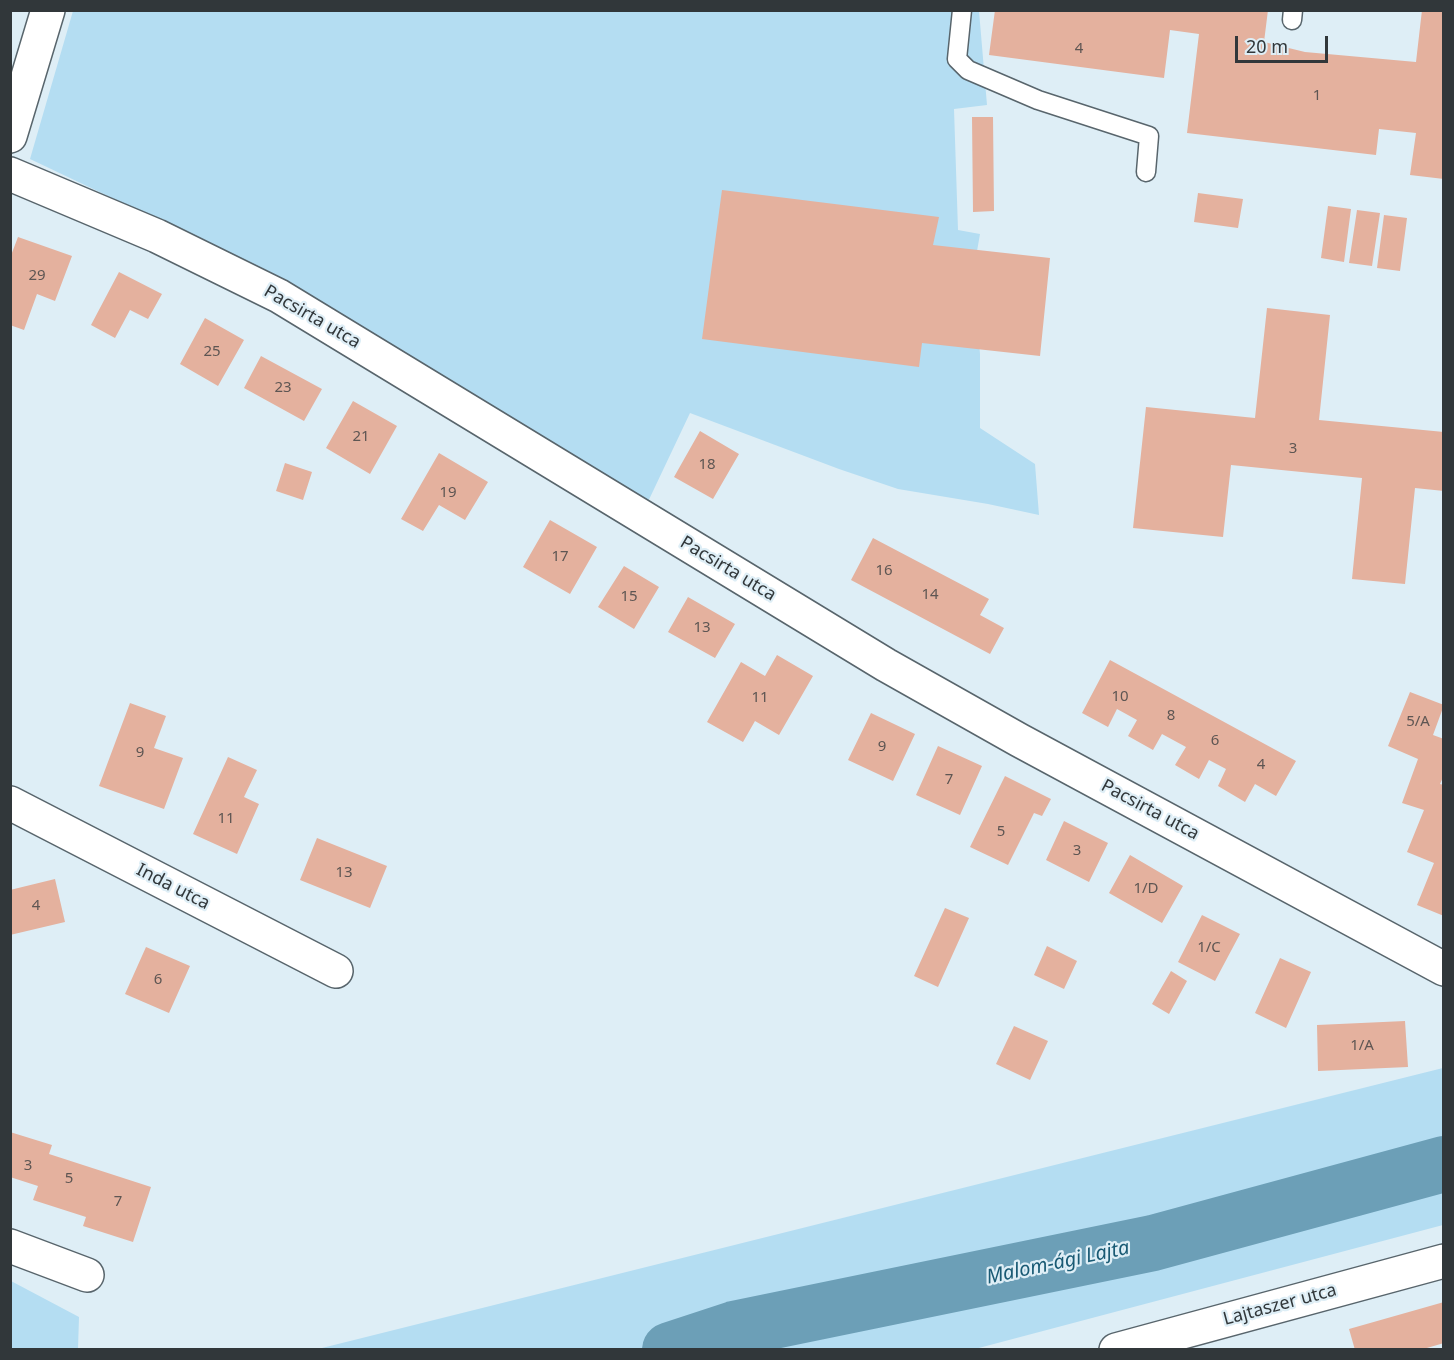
<!DOCTYPE html>
<meta charset="utf-8">
<style>
body{margin:0}
#map{position:relative;width:1454px;height:1360px;overflow:hidden;background:#deeef6;font-family:"Noto Sans",sans-serif}
canvas{display:block}
.frame{position:absolute;inset:0;border:12px solid #31373a;pointer-events:none}
.scale{position:absolute;left:1235px;top:36px;width:93px;height:27px;box-sizing:border-box;border:3px solid #31373a;border-top:0;padding-left:8px;font-size:18px;line-height:21px;white-space:nowrap;color:#31373a;-webkit-text-stroke:4px #deeef6;paint-order:stroke}
</style>
<div id="map">
<canvas width="1454" height="1360"></canvas>
<div class="frame"></div>
<div class="scale">20 m</div>
</div>
<script>
const c = document.querySelector('canvas').getContext('2d');
c.lineJoin = 'round';
function paint(path, color) { c.fillStyle = color; c.fill(path, 'evenodd'); }
const shape = rows => new Path2D(rows.map(r => 'M' + r).join(''));
function strokePath(path, color, width, dash) { c.strokeStyle = color; c.lineWidth = width; c.lineCap = dash ? 'butt' : 'round'; c.setLineDash(dash || []); c.stroke(path); }
function write(font, color, halo, rows, align = 'center') {
  c.font = font + ' "Noto Sans",sans-serif'; c.lineWidth = 4.5; c.setLineDash([]); c.textBaseline = 'middle'; c.strokeStyle = halo; c.fillStyle = color; for (const [text, x, y, turn = 0] of rows) {
    c.save(); c.translate(x, y); c.rotate((+turn || 0) * Math.PI / 180); c.textAlign = isNaN(turn) ? turn : align; if (halo) c.strokeText(text, 0, 0); c.fillText(text, 0, 0); c.restore();
  }
}
paint(shape([
 [73,11,979,11,987,105,954,109,958,230,980,234,973,274,980,354,980,428,1035,464,1039,515,988,504,898,489,839,469,690,413,645,508,247,262,30,159],
 [1443,1068,1443,1225,975,1349,318,1349],
 [11,1281,79,1317,78,1349,11,1349]
]), '#b4ddf2');
strokePath(shape([
 [670,1350,734,1329,1153,1243,1444,1164]
]), '#6c9fb7', 56);
paint(shape([
 [995,10,1268,10,1264,42,1305,52,1416,62,1422,10,1444,10,1444,179,1410,175,1416,133,1379,129,1376,155,1187,133,1199,34,1170,30,1164,78,989,55],
 [972,117,993,117,994,211,973,212],
 [722,190,939,217,933,245,1050,258,1040,356,922,343,919,367,702,339],
 [1198,193,1243,199,1238,228,1194,222],
 [1328,206,1351,209,1344,262,1321,258],
 [1357,210,1380,213,1372,266,1349,263],
 [1384,215,1407,218,1400,271,1377,268],
 [18,237,72,256,55,301,37,294,24,330,10,325,10,258],
 [119,272,162,294,148,319,130,310,115,338,91,325],
 [1267,308,1330,315,1319,420,1444,432,1444,491,1415,488,1405,584,1352,579,1362,478,1231,465,1223,537,1133,528,1146,407,1255,418],
 [205,318,244,340,218,386,180,364],
 [261,356,322,389,304,421,244,388],
 [353,401,397,426,370,474,326,448],
 [700,431,739,454,713,499,674,477],
 [439,453,488,482,465,520,439,505,423,531,401,519],
 [285,463,312,472,303,500,276,491],
 [550,520,597,547,570,594,523,567],
 [873,538,989,599,980,615,1004,628,990,654,851,580],
 [624,566,659,587,634,629,598,607],
 [688,597,735,624,715,658,668,632],
 [777,655,813,676,779,735,755,721,743,742,707,722,741,662,765,676],
 [1110,660,1296,761,1276,796,1255,784,1245,802,1218,786,1226,769,1209,760,1199,779,1175,765,1186,747,1162,734,1153,750,1128,736,1137,720,1117,709,1108,727,1082,713],
 [1410,692,1444,705,1433,735,1444,739,1444,775,1440,784,1444,785,1444,916,1417,905,1434,863,1407,852,1424,810,1402,803,1418,759,1388,746],
 [130,703,166,716,154,748,183,758,164,809,99,786],
 [871,713,915,734,893,781,848,760],
 [938,746,982,766,960,815,916,795],
 [228,757,257,770,244,797,259,804,237,854,193,834],
 [1005,776,1051,799,1042,816,1034,813,1008,865,970,847],
 [1064,821,1108,843,1089,882,1046,860],
 [317,838,387,866,370,908,300,880],
 [1130,855,1183,886,1162,923,1109,893],
 [55,879,65,922,10,935,10,890],
 [945,908,969,918,938,987,914,976],
 [1202,915,1240,934,1215,981,1178,962],
 [1047,946,1077,961,1064,989,1034,975],
 [146,947,190,966,169,1013,125,994],
 [1280,958,1311,972,1286,1028,1255,1013],
 [1171,971,1187,981,1169,1014,1152,1004],
 [1405,1021,1408,1067,1318,1071,1317,1025],
 [1014,1026,1048,1041,1030,1080,996,1064],
 [10,1132,52,1145,49,1154,151,1187,133,1242,83,1226,86,1217,33,1200,38,1186,10,1177],
 [1444,1302,1444,1343,1420,1350,1355,1350,1349,1329]
]), '#e4b19e');
const service = shape([
 [962,10,957,59,968,70,1038,100,1149,136,1146,172],
 [1292,20,1293,10]
]);
const minor = shape([
 [10,136,48,10],
 [10,174,157,236,279,296,886,665,1019,740,1444,969],
 [10,803,336,971],
 [10,1246,87,1275],
 [1116,1350,1444,1261]
]);
strokePath(service, '#58656c', 21);
strokePath(minor, '#58656c', 36);
strokePath(service, '#fff', 18);
strokePath(minor, '#fff', 33);
write('15px', '#5e5653', null, [
 ["4",1079,49],
 ["1",1317,96],
 ["29",37,276],
 ["25",212,352],
 ["23",283,388],
 ["21",361,437],
 ["3",1293,449],
 ["18",707,465],
 ["19",448,493],
 ["17",560,557],
 ["16",884,571],
 ["14",930,595],
 ["15",629,597],
 ["13",702,628],
 ["10",1120,697],
 ["11",760,698],
 ["8",1171,716],
 ["5/A",1418,722],
 ["6",1215,741],
 ["9",882,747],
 ["9",140,753],
 ["4",1261,765],
 ["7",949,780],
 ["11",226,819],
 ["5",1001,832],
 ["3",1077,851],
 ["13",344,873],
 ["1/D",1146,889],
 ["4",36,906],
 ["1/C",1209,948],
 ["6",158,980],
 ["1/A",1362,1046],
 ["3",28,1166],
 ["5",69,1179],
 ["7",118,1202]
]);
write('18px', '#31373a', '#deeef6', [
 ["Pacsirta utca",312,317,30],
 ["Pacsirta utca",728,569,31],
 ["Pacsirta utca",1150,810,28],
 ["Inda utca",173,887,27],
 ["Lajtaszer utca",1280,1305,-15]
]);
write('italic 20px', '#195a74', '#deeef6', [
 ["Malom-ági Lajta",1058,1263,-12]
]);
</script>
